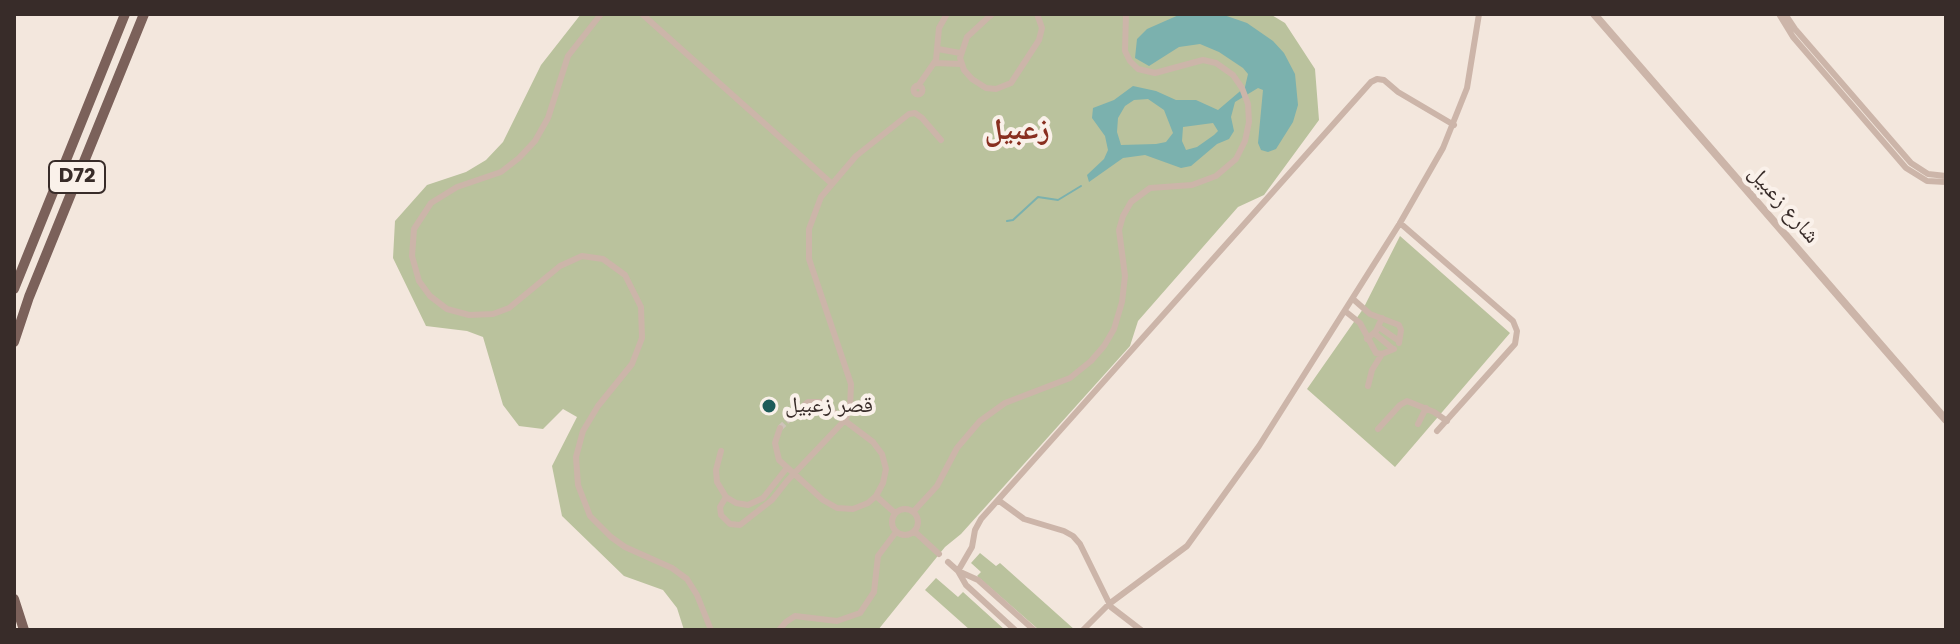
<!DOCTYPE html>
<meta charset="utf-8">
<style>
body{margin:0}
#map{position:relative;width:1960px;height:644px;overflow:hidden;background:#f3e7dd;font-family:Poppins,sans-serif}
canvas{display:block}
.frame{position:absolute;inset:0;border:16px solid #382c29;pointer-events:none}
</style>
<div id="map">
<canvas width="1960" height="644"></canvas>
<div class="frame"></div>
</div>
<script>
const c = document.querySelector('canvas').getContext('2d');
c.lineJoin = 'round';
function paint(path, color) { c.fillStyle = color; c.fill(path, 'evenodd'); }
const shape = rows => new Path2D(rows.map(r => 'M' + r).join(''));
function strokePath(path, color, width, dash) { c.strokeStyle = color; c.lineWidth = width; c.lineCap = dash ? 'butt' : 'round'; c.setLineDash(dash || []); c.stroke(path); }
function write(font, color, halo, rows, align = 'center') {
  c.font = font + ' Poppins,"Noto Naskh Arabic",sans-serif'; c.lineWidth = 8; c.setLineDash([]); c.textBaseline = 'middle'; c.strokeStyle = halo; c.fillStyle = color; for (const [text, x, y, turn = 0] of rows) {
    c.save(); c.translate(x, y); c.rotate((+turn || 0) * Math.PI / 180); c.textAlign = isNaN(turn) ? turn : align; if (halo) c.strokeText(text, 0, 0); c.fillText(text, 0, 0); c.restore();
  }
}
paint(shape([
 [581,14,1270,14,1285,23,1315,69,1319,120,1264,195,1238,207,1138,321,1130,346,961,534,945,547,878,630,684,630,677,608,663,590,624,576,562,516,552,466,577,417,563,409,543,429,519,426,503,405,483,337,467,331,426,326,393,258,395,221,427,185,466,172,486,160,503,142,541,65],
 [1400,236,1510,333,1395,467,1307,389,1363,309],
 [980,553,996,566,1000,563,1075,630,1039,630,977,576,981,572,971,563],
 [936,578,958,597,963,592,1005,630,970,630,925,590]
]), '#bac29d');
paint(shape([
 [1181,14,1221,14,1247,23,1273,41,1284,53,1295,74,1298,105,1293,122,1276,149,1268,152,1261,150,1258,143,1263,90,1258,88,1235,102,1231,117,1234,131,1229,139,1217,144,1191,166,1181,168,1145,155,1123,158,1089,182,1087,175,1104,159,1108,150,1105,136,1092,118,1093,108,1114,100,1133,86,1156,91,1176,100,1196,100,1218,110,1245,87,1248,74,1243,68,1219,52,1200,44,1179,47,1149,66,1135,58,1137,39,1147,29],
 [1148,99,1164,110,1173,133,1166,142,1156,144,1121,145,1117,132,1118,118,1125,106,1134,100],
 [1213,123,1218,131,1214,135,1197,147,1186,150,1182,141,1183,127]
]), '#7bb1ae');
strokePath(shape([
 [1007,221,1013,220,1038,197,1058,200,1081,186]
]), '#7bb1ae', 2);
strokePath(shape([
 [780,428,792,416]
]), '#cec2b9', 6, [6, 3]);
strokePath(shape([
 [601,14,568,56,548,118,535,141,519,158,501,172,457,187,431,203,414,229,412,256,419,281,430,296,447,309,469,315,493,314,509,308,560,266,582,256,603,259,625,275,641,307,642,338,632,364,598,406,583,431,576,457,578,485,590,516,611,537,625,547,672,568,687,579,697,595,711,630],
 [642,14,831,183],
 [992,14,967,37,960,58,964,70,972,79,986,88,996,89,1011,83,1039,40,1042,28,1037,14],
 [1779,14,1793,37,1906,168,1927,181,1946,182],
 [1785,14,1795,29,1911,163,1928,174,1946,176],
 [938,49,960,53],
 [935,63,961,64],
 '913.5 90a4.5 4.5 0 1 1 9 0a4.5 4.5 0 1 1-9 0Z',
 [918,86,936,60,939,28,947,14],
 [1400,223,1513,321,1517,331,1515,344,1437,431],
 [1353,299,1370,314,1399,325,1401,330,1399,343],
 [1345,311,1360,323,1376,353,1382,354,1394,349],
 [1379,327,1399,341],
 [1374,333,1393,349],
 [1367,339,1376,331,1382,318],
 [1368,386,1372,370,1382,354],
 [1418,424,1426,408],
 [780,428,775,443,779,460,823,500,837,508,853,509,868,503,876,496,883,483,886,469,882,454,873,442,820,402,808,402,792,416],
 [1378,429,1400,405,1407,401,1434,412,1447,421],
 [721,451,716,470,717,482,726,497,736,503,748,505,763,498,786,469],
 [876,496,895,513],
 [726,497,720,507,721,515,730,524,740,525,772,500,787,481,845,420,850,409,851,384,809,259,809,229,821,197,856,156,909,114,915,113,922,118,941,140],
 [998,500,1024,519,1064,531,1073,536,1080,544,1111,607,1141,630],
 '892 522a13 13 0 1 1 26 0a13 13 0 1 1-26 0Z',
 [913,512,937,486,957,448,980,421,1005,403,1070,378,1091,361,1104,346,1114,329,1122,302,1125,276,1119,230,1123,216,1131,202,1150,188,1192,185,1216,176,1236,159,1245,141,1249,122,1248,104,1242,88,1233,75,1216,63,1203,60,1155,73,1138,69,1130,61,1125,51,1126,14],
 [914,531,939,554],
 [948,562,958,571,978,580,1034,630],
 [958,571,972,547,975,530,981,519,1371,82,1377,79,1384,80,1398,92,1454,125],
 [958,571,966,585,1015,630],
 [779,630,786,622,795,616,837,621,860,613,874,592,878,556,896,532],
 [1083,630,1109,604,1187,546,1259,446,1400,223,1443,148,1467,88,1479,14]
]), '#ccb5a9', 6);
strokePath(shape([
 [1594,14,1946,420]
]), '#ccb5a9', 8);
strokePath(shape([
 [14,289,125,14],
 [14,342,29,297,144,14],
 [14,599,24,630]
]), '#7b615a', 10);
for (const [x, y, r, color] of [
 [769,406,8,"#1d5b59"]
]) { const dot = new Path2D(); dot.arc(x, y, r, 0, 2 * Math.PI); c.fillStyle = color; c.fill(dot); strokePath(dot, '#faf1ea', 3); }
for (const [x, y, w] of [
 [77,177,56]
]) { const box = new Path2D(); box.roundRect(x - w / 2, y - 16, w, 32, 6); c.fillStyle = '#faf1ea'; c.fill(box); strokePath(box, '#382c29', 2); }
write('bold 20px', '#382c29', null, [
 ["D72",77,177]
]);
write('22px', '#382c29', '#faf1ea', [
 ["شارع زعبيل",1783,205,49]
]);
write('22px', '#382c29', '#faf1ea', [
 ["قصر زعبيل",785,406]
], 'left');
write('bold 30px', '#892f20', '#faf1ea', [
 ["زعبيل",1017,131]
]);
</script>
